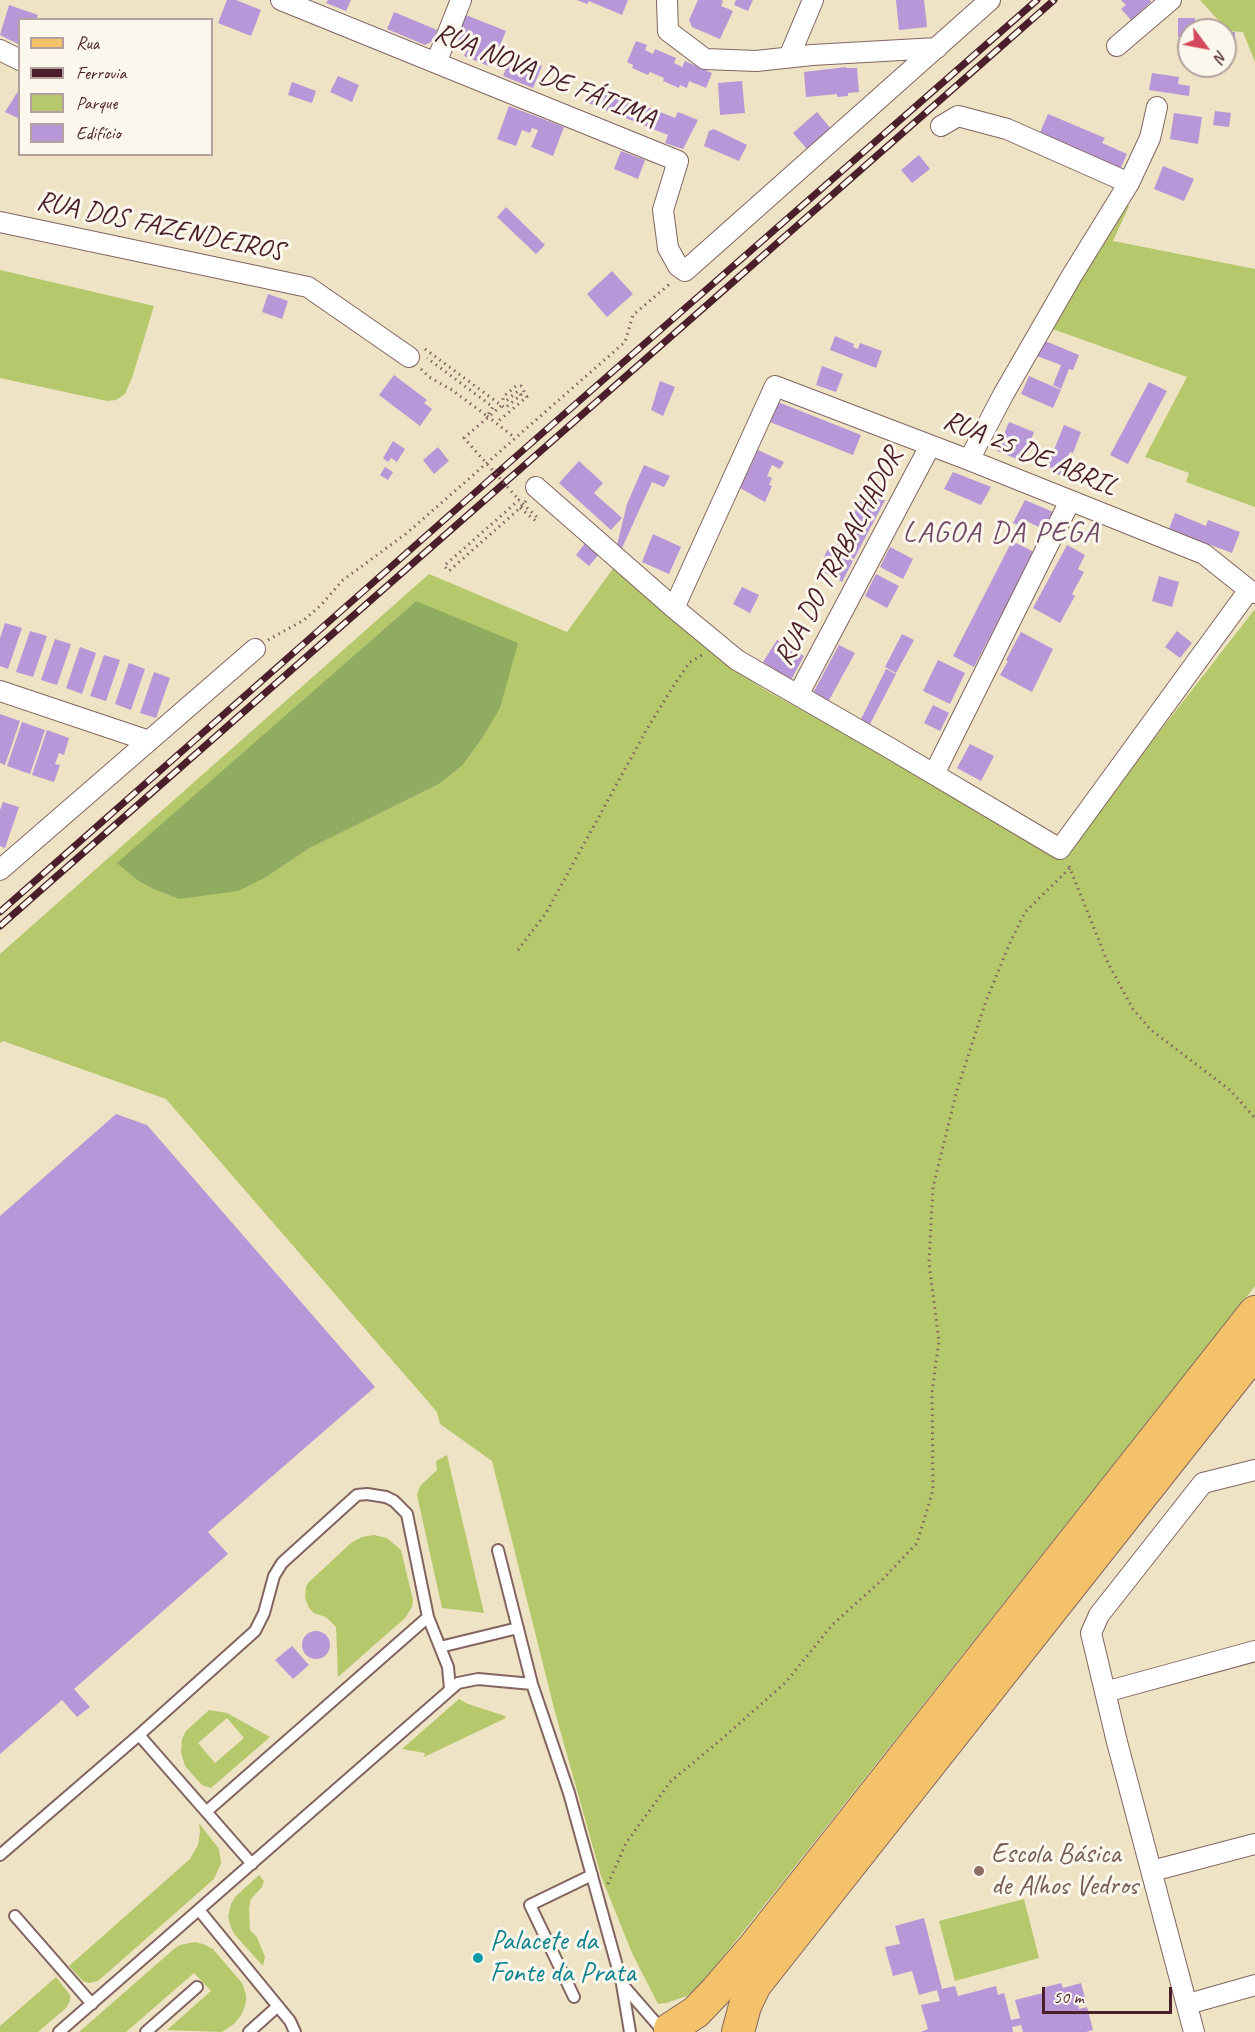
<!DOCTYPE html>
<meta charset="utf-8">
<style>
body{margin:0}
#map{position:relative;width:1255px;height:2032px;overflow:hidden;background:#eee3c4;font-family:Caveat,sans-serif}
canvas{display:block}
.legend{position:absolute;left:18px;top:18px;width:195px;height:138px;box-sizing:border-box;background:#fbf7ec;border:2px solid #b4a19f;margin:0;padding:8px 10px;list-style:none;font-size:18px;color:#4a1f2b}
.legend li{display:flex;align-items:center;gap:12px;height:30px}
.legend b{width:30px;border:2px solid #b4a19f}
.north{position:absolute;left:1177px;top:18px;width:60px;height:60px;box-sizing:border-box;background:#fbf7ec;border:2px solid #b4a19f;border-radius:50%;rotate:122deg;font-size:16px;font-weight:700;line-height:24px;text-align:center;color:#4a1f2b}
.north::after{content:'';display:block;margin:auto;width:21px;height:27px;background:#d1495b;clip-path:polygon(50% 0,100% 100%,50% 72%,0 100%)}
.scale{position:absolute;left:1042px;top:1987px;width:130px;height:27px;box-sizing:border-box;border:3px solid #4a1f2b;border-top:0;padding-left:8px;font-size:18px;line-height:21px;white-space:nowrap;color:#4a1f2b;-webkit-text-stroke:4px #fbf7ec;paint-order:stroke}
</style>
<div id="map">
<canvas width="1255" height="2032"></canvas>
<ul class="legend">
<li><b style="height:8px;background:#f3c26a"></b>Rua</li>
<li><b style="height:8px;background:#4a1f2b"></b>Ferrovia</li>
<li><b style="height:16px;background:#b5c86c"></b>Parque</li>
<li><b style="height:16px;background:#b797d7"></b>Edifício</li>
</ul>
<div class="north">N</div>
<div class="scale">50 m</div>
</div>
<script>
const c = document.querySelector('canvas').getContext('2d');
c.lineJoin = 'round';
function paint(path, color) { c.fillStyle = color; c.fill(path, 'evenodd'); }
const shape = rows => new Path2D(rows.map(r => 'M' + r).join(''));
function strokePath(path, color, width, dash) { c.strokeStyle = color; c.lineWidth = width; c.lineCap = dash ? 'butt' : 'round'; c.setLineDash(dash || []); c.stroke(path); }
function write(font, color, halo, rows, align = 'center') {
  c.font = font + ' Caveat,sans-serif'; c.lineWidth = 6; c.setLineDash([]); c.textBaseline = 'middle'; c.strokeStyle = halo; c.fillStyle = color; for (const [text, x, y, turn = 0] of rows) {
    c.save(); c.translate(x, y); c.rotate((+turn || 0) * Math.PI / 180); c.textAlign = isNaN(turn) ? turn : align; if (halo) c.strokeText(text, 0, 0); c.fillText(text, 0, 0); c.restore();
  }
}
paint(shape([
 [1200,0,1255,0,1255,62,1243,32,1228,31],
 [1124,206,1129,206,1113,241,1255,269,1255,507,1186,482,1189,473,1145,457,1187,377,1047,327],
 [0,270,154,306,132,378,125,394,116,400,107,401,0,378],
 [617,563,621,575,730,666,762,688,1056,851,1065,853,1255,609,1255,1286,704,1981,687,1996,666,2003,658,2004,632,1953,601,1876,555,1712,492,1461,440,1424,437,1412,166,1099,3,1041,0,1043,0,954,429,574,567,632],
 [416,601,481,740,462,766,439,784,308,849,268,876,179,899,153,889,137,880,118,863],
 [447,1455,484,1613,442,1608,417,1495,420,1486,437,1470,436,1461],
 [374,1535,387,1538,401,1550,413,1600,412,1607,405,1618,338,1677,336,1627,326,1617,314,1613,309,1608,305,1598,306,1587,308,1583,351,1543,362,1537],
 [459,1699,468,1704,505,1716,506,1718,424,1757,425,1753,402,1749],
 [209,1710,227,1713,270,1737,211,1788,202,1785,185,1766,181,1752,182,1739,186,1731],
 [227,1718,244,1738,215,1763,198,1743],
 [199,1823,219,1849,221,1863,214,1879,98,1981,89,1983,83,1981,69,1966,190,1859,198,1845,200,1832],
 [259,1875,264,1881,262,1887,251,1899,249,1908,250,1930,257,1937,265,1957,263,1966,235,1935,232,1930,228,1917,231,1904,235,1897],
 [1024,1899,1039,1958,955,1981,939,1921],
 [195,1942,203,1944,213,1949,242,1983,246,1995,246,2002,242,2014,234,2024,222,2032,167,2030,211,1991,194,1973,126,2032,79,2032,174,1949,180,1945],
 [56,1977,70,1995,70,2001,66,2008,38,2032,0,2032,0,2026]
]), '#b5c86c');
paint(shape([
 [416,601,518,643,500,708,481,740,462,766,439,784,308,849,268,876,238,891,179,899,153,889,137,880,117,863]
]), '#90ac60');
paint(shape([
 [227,0,236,0,261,10,251,36,218,23],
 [328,0,351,0,346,11,326,3],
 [577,0,628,0,622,15,589,1,587,4],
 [698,0,721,0,723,1,721,6,733,11,720,39,692,27,689,20],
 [736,0,753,0,748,11,734,5],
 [896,0,924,0,927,27,899,30],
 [1121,0,1150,0,1151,2,1131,20,1121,9,1126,5],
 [9,5,38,15,36,20,20,20,20,45,0,35],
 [394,12,437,30,433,41,425,45,387,29],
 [466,15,506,31,491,67,464,56,466,52,453,47],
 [1178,18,1195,18,1195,30,1189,30,1189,34,1186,34,1186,37,1178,37],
 [1225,32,1235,32,1235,49,1225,49],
 [636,41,647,45,645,50,653,54,655,49,676,58,674,63,682,67,685,61,712,73,706,88,689,81,687,88,680,85,679,88,663,81,664,78,650,72,648,75,632,68,633,65,627,62],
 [512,54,542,66,533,88,503,76],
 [846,67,846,68,857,68,859,92,848,93,848,96,837,97,837,94,806,97,804,72],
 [1152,73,1179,77,1178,84,1190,86,1189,96,1149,90],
 [338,76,359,85,352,102,330,92],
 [742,81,745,113,720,115,718,83],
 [292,82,316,91,312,103,288,95],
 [596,86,675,118,678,112,698,120,683,149,665,143,668,135,588,103],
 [20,88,20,119,5,112],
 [509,106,564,127,553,156,531,147,538,130,532,128,530,133,522,130,516,146,497,139],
 [1215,111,1231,113,1229,127,1213,125],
 [817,112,832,130,807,149,793,133],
 [1174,113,1202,117,1198,144,1170,139],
 [1048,114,1105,138,1102,143,1127,154,1119,172,1038,137],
 [714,129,747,145,739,161,704,146,709,131],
 [621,151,645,160,638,179,614,169],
 [919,155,930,169,912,183,901,170],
 [1163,166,1194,179,1184,201,1154,189],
 [506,207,545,245,536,254,497,217],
 [612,271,633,294,607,317,587,294],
 [268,294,288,301,282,319,262,312],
 [835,336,854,344,853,347,858,349,860,343,882,351,876,368,830,350],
 [1043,340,1079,355,1073,370,1069,369,1061,389,1053,385,1061,365,1037,356],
 [822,366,843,374,836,392,816,385],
 [394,375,427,400,424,403,432,409,420,426,379,395],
 [1029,376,1061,390,1053,408,1021,394],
 [660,381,675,387,663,416,651,410],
 [1149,382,1167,391,1128,464,1110,455],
 [778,402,861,435,853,455,770,422],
 [1009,422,1034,432,1022,461,997,451],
 [1064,425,1081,432,1073,453,1070,452,1060,475,1052,473,1054,469,1042,465,1049,448,1054,450],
 [393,441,405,449,397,462,391,458,388,462,383,458],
 [438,447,449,461,434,474,423,460],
 [758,450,784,462,780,469,772,465,767,476,772,478,769,485,772,486,765,502,740,488],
 [579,461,603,483,594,493,622,518,611,530,559,483],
 [644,465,670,476,664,487,652,482,622,548,617,545,627,504],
 [385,467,393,472,388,480,380,475],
 [953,472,991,487,981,505,944,489],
 [865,492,885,500,854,559,836,548],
 [1025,500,1053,512,1044,529,1028,522,1024,528,1013,523],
 [1175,513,1206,526,1208,520,1240,532,1232,553,1169,529],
 [653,534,681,547,669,574,642,562],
 [1012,541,1034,552,974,667,953,656],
 [586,542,600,553,589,566,576,555],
 [1067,545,1085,555,1078,569,1084,572,1072,594,1075,596,1060,623,1033,608],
 [829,547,853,561,842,582,818,569],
 [890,547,913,559,903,579,880,567],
 [876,574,899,586,887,608,865,596],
 [1159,576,1179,582,1172,607,1152,601],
 [742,587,759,595,750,613,733,604],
 [5,623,22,628,8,669,0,666,0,638],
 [30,631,47,636,33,677,16,672],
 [1177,631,1192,643,1180,658,1165,647],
 [1021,632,1053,649,1032,692,1000,675,1008,661,1006,660],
 [902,634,914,640,896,673,885,667],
 [55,639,71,644,57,685,41,680],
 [777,640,804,656,791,680,763,662],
 [839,645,855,653,828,702,813,693],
 [80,647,96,653,82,694,66,688],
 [104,655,120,660,106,701,90,696],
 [938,660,965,673,950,704,923,691],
 [129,663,145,669,131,710,115,704],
 [886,669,896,674,870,724,861,719],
 [154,672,170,678,156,718,140,713],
 [933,705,949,713,940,731,924,723],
 [0,714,20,721,5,765,0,763],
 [22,722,45,730,30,774,7,766],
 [47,730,69,738,64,755,59,753,55,764,60,765,54,782,32,775],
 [970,744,994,756,981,781,957,768],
 [3,802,19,807,5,848,0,846,0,810],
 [116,1114,147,1125,375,1387,208,1532,228,1554,74,1689,90,1707,77,1717,62,1700,0,1754,0,1216],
 '302 1645a14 14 0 1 1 28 0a14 14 0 1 1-28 0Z',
 [292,1646,309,1665,293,1679,275,1660],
 [924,1918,942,1989,955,1986,958,1996,996,1986,998,1995,1004,1993,1011,2020,1020,2018,1015,2000,1043,1993,1042,1988,1061,1983,1063,1988,1081,1983,1086,2002,1078,2004,1079,2009,1087,2007,1093,2030,1086,2032,1023,2032,1021,2025,1012,2027,1013,2032,921,2032,928,2029,921,2005,940,2001,937,1990,919,1995,912,1971,893,1976,885,1947,900,1944,895,1926]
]), '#b797d7');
const service = shape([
 [498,1550,532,1684,569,1793,622,1984,630,2032],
 [440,1647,518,1628],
 [139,1735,252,1864],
 [207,1811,428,1617],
 [0,1855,139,1735,255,1631,264,1613,274,1576,282,1563,357,1495,367,1494,386,1497,394,1501,407,1514,428,1617,448,1667,450,1689],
 [199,1910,290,2021,295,2032],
 [15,1916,92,2004],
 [622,1984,663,2031],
 [574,1997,530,1905,592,1875],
 [59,2032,458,1683,478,1679,532,1684],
 [146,2032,197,1987],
 [249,2032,278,2006]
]);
const minor = shape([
 [281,0,678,161,663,210,668,248,678,266,685,271,990,0],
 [667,0,668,31,705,59,756,61,812,55,937,48],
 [1117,46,1171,0],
 [0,50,20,60],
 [789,57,813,0],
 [436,63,461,0],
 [941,126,958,116,1007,129,1129,183],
 [0,222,308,287,409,357],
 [969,460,1003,395,1071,277,1129,183,1150,138,1157,107],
 [536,487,674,608,737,660,888,747,1060,849,1249,590],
 [674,608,775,386,969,460,1204,554,1249,590,1255,593],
 [0,691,149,741],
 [798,695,930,446],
 [934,774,1070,501],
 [0,870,255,649],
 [1105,1692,1255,1651],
 [1152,1871,1255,1844],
 [1188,2004,1255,1985],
 [1194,2032,1117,1742,1091,1633,1099,1615,1203,1483,1255,1470]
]);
const primary = shape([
 [670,2029,696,2012,716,1991,754,1947,1255,1312],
 [738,2032,745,2006,755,1985,1255,1352]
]);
strokePath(service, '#836461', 14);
strokePath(minor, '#836461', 22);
strokePath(primary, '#836461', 34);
strokePath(shape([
 [425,349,505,408,521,395,518,391,506,401,503,400,503,397,516,386,521,386,527,397,496,423],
 [421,369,429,377,452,390,487,416,493,407,427,358],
 [487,416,514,437],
 [526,501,520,508,449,571,444,566,519,500,522,503,538,518],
 [520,508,536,521,538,518],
 [268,640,304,620,321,605,343,580,407,533,625,342,633,315,672,282],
 [1069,866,1108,963,1133,1009,1151,1030,1230,1090,1255,1118],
 [518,950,546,913,647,729,674,685,690,662,702,655],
 [608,1884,626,1843,671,1781,723,1738,786,1682,833,1624,883,1579,917,1543,933,1490,932,1392,939,1341,929,1263,933,1187,957,1090,986,1001,1009,945,1025,912,1070,868]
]), '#836461', 3, [1.5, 4.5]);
strokePath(service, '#fff', 10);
strokePath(minor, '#fff', 20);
strokePath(primary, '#f3c26a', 32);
const rail = shape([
 [0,912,538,437,1037,0],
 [0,926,1054,0]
]);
strokePath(rail, '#4a1f2b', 7);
strokePath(rail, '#fbf7ec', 4.5, [14]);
strokePath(shape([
 [501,406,464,438,519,500]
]), '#836461', 3, [1.5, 4.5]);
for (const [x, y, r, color] of [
 [979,1871,6,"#8d6e63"],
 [478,1958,6,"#0f9aa8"]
]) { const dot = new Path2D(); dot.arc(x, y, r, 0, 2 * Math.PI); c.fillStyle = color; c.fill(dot); strokePath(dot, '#fbf7ec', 2); }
write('28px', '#4a1f2b', '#fbf7ec', [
 ["RUA NOVA DE FÁTIMA",545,76,22],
 ["RUA DOS FAZENDEIROS",160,227,12],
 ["RUA 25 DE ABRIL",1030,454,22],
 ["RUA DO TRABALHADOR",839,557,-62]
]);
write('28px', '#785e54', '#fbf7ec', [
 ["Escola Básica",991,1855],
 ["de Alhos Vedros",991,1887]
], 'left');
write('28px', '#0d838f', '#fbf7ec', [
 ["Palacete da",490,1942],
 ["Fonte da Prata",490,1974]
], 'left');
c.letterSpacing = '1.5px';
write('30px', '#704967', '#fbf7ec', [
 ["LAGOA DA PEGA",1001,533]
]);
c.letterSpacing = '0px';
</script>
